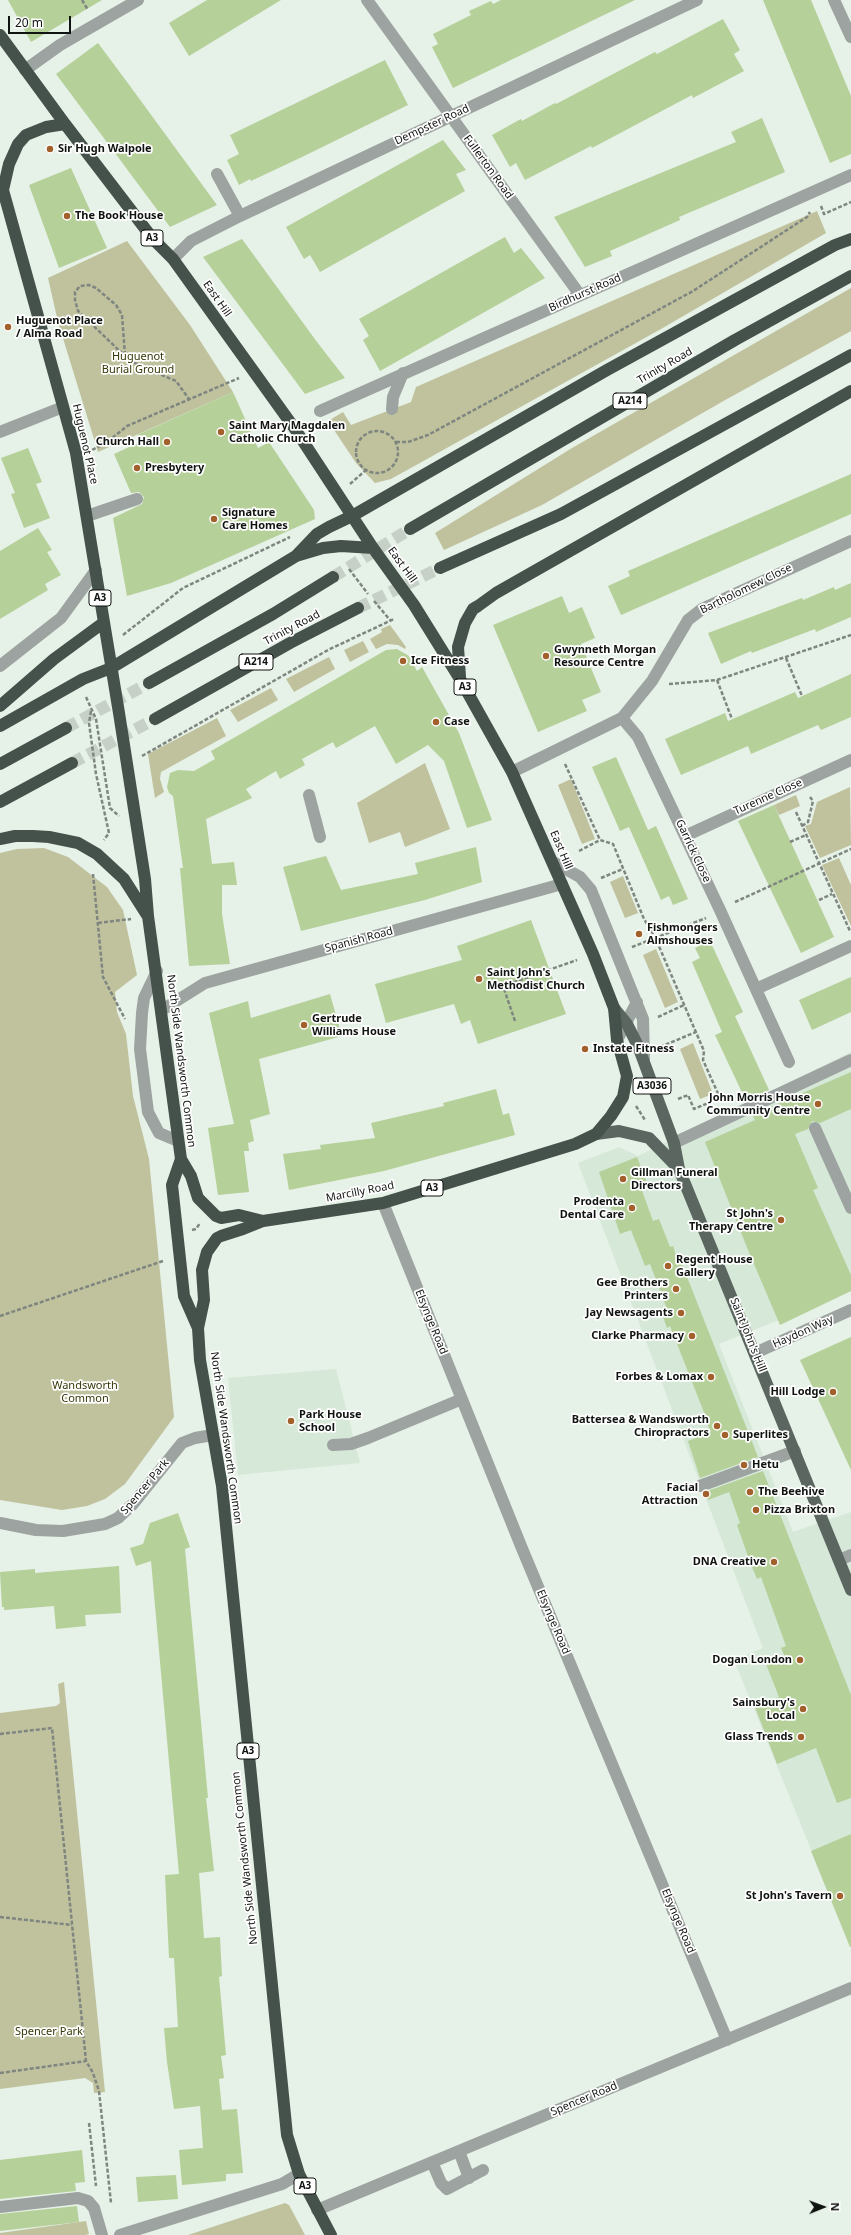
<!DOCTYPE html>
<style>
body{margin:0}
#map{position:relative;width:851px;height:2235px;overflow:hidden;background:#e6f1e7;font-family:"Noto Sans",sans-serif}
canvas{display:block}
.north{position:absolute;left:803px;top:2187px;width:40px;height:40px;-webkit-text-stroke:3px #fff;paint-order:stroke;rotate:89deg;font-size:11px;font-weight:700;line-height:16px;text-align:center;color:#101410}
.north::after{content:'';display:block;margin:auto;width:14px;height:18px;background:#101410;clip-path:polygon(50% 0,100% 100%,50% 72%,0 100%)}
.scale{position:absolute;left:8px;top:16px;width:63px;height:18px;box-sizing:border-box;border:2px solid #101410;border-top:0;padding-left:5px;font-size:12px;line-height:14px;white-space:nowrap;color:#101410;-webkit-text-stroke:3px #fff;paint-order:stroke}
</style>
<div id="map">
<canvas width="851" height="2235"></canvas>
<div class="north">N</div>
<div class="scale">20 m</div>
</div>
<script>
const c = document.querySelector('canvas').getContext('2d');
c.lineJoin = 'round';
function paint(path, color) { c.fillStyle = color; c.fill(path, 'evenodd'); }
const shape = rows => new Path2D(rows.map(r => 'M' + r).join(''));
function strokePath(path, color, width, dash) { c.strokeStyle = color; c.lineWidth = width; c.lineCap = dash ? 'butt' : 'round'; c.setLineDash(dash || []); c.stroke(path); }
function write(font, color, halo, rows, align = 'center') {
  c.font = font + ' "Noto Sans",sans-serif'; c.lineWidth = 3.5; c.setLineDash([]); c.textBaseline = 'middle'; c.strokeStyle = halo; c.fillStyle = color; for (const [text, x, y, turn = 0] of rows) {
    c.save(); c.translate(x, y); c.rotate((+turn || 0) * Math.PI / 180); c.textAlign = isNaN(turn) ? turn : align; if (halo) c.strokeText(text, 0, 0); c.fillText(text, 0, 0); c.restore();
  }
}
paint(shape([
 [851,1052,851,1291,719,1344,793,1532,851,1512,851,1948,734,1660,763,1648,578,1163,619,1147,638,1156],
 [336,1369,360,1463,238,1475,228,1378]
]), '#d6e8d8');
paint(shape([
 [817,211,826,233,661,329,391,479,375,483,356,463,328,421,343,412,351,425,411,402,416,387],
 [127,241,190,325,233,392,98,452,58,322,48,278],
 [851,288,851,331,727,399,542,505,444,550,435,533,572,448],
 [390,625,406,647,405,649,398,645,387,644,376,649,370,639,382,632,381,629],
 [363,641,369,652,350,662,344,650],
 [329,657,335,669,294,692,286,679],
 [271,688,278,700,238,722,230,710],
 [217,718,226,736,161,772,160,779,164,792,155,798,148,754],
 [425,763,450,829,405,847,400,832,369,843,357,803],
 [571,779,595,839,582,844,558,785],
 [850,787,851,845,820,858,805,826,811,824,817,802],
 [796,795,800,806,779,815,774,805],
 [44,848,68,857,107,887,123,910,137,975,115,992,117,1012,126,1034,133,1096,149,1159,174,1417,125,1484,105,1499,87,1506,62,1510,0,1500,0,853,17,849],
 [839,858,851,885,851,926,822,865],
 [623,876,638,913,625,918,610,882],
 [656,949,678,1002,665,1008,643,955],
 [693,1043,713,1094,700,1099,680,1049],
 [64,1682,105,2092,94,2093,93,2083,85,2078,0,2089,0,1713,56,1706,60,1703,58,1684],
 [285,2203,289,2205,305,2235,188,2235],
 [86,2221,89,2234,86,2235,0,2235,0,2233]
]), '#c0c29e');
paint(shape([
 [8,0,102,0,31,42],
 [207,0,281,0,189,56,169,23],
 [501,0,635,0,453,88,432,47,438,44,433,34,471,15,469,11,491,1,493,4],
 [763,0,811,0,851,96,851,154,830,163],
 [723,19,740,50,734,54,744,71,693,98,692,95,592,148,591,146,525,180,516,163,510,167,492,135,521,119,522,121,555,103,556,104,655,52,657,54],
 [98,43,130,86,217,205,170,227,109,145,56,74],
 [385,60,408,105,302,157,251,181,250,179,239,185,227,160,239,154,230,135],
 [762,118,785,172,679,217,680,220,610,251,612,256,585,267,554,217,736,142,731,132],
 [443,140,466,170,456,174,465,191,320,272,310,255,304,259,286,227],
 [71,168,107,248,59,268,29,185],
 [505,237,514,253,521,248,545,278,380,371,363,340,369,336,359,319],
 [242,239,317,342,345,378,305,394,203,257],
 [233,392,258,448,269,442,314,510,315,519,171,583,127,596,113,518,142,504,144,497,139,492,131,493,114,454,140,442,137,435],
 [28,448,42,482,36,484,50,518,24,528,11,494,15,493,1,458],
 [851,474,851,514,621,615,608,586,630,576,628,571],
 [38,528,52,550,47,552,61,575,45,584,48,590,0,619,0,551],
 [851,583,851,617,816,632,815,629,752,653,751,651,721,664,708,633,802,598,803,600,834,587,835,590],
 [562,596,569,613,582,607,595,638,581,644,601,692,582,700,587,711,538,732,493,625],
 [397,649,409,656,417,671,422,667,459,733,492,820,467,828,444,761,428,745,396,764,375,726,336,748,333,742,302,759,305,765,280,779,276,771,246,789,252,798,206,819,212,864,234,862,237,885,222,885,222,914,230,964,189,966,180,868,183,868,173,796,169,793,167,787,170,773,178,770,194,771,215,759,211,751,386,650],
 [851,674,851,717,821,730,818,725,751,754,748,746,681,775,665,739,725,713,728,721,795,692,798,698],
 [616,757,648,830,656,826,688,899,673,905,669,896,661,900,629,827,620,831,592,767],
 [774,805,834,937,801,953,738,821],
 [476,847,482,882,425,900,301,931,283,867,326,856,341,890,418,874,415,863],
 [531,920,566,1014,478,1044,470,1020,461,1024,454,1004,386,1023,375,984,462,960,457,946],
 [710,941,743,1012,735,1016,769,1090,746,1101,715,1035,722,1032,692,962,700,958,695,948],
 [851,977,851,1012,812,1030,799,1000],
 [330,994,342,1036,259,1059,270,1114,250,1120,254,1141,248,1143,249,1151,244,1151,249,1192,218,1195,208,1128,234,1124,209,1013,248,1001,251,1018],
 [851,1072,851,1109,820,1123,812,1121,808,1129,795,1134,818,1188,813,1190,851,1275,851,1291,780,1325,748,1250,705,1142,755,1120,752,1115],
 [496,1089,503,1115,509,1113,515,1135,384,1171,289,1190,283,1154,321,1149,320,1145,375,1138,371,1123,444,1106,443,1103],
 [637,1157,648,1185,641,1188,653,1221,659,1219,670,1247,673,1246,676,1255,678,1254,758,1457,700,1478,688,1441,711,1432,703,1416,705,1415,670,1326,667,1328,661,1311,667,1309,650,1264,645,1266,631,1230,620,1234,599,1172],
 [851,1337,851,1470,800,1360],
 [763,1471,851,1695,851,1798,837,1803,816,1748,777,1764,755,1707,779,1697,766,1664,785,1657,781,1648,786,1646,761,1577,757,1579,750,1562,737,1525,740,1523,729,1492,708,1500,705,1492],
 [178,1513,190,1547,185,1549,208,1798,206,1798,214,1871,199,1873,204,1938,220,1937,222,1976,219,1977,226,2055,221,2056,224,2078,219,2079,222,2110,237,2109,243,2173,226,2174,226,2181,182,2185,179,2150,203,2148,200,2106,174,2109,167,2062,164,2028,178,2027,174,1958,169,1958,165,1875,179,1874,151,1561,136,1566,130,1548,143,1544,150,1523],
 [119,1566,121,1613,85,1615,86,1626,56,1629,54,1606,4,1610,4,1607,2,1607,0,1572,35,1569,35,1573],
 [851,1834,851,1947,850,1947,811,1851],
 [82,2150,85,2182,75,2183,76,2191,0,2199,0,2160],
 [176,2175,178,2199,138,2202,136,2177],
 [77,2206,79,2222,0,2231,0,2214]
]), '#b5d099');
strokePath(shape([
 [333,577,410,529],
 [358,608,440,568],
 [66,728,149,683],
 [72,763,155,719]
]), '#c6d0c7', 12, [12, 6]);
strokePath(shape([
 [82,0,88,10],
 [821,206,824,214,851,202],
 [125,355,122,315,116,305,96,288,89,285,80,286,75,292,75,300,78,311,128,359,142,367,176,381,189,399],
 '356 452a21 21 0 1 1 42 0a21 21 0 1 1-42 0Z',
 [396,442,408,442,428,435,693,291,807,217,810,212],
 [92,450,106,443,127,426,239,378],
 [350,484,366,470],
 [349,569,368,594],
 [374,601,390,620],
 [123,635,183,588,290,537],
 [786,658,802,696],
 [717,680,732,719],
 [669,684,717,680,851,635],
 [86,697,96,719,110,808,119,816],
 [91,711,89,723,96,774,109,833,104,840],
 [142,756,328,650,394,619],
 [565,764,600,840,613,844,644,919,655,937,704,1051,703,1060,720,1098,726,1101],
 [796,812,850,931],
 [802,826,808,822,813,801,810,797],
 [790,842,806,835],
 [579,851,600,840],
 [93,874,103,977,125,1019],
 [601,878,623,869],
 [819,900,832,894],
 [735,902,851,849],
 [98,923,131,919],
 [632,947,706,918],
 [658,1017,684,1005],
 [515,1021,503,986,577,960],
 [660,1047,696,1032],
 [678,1099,688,1095,694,1109,720,1098],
 [636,1106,645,1120],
 [192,1230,196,1229,200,1223],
 [0,1316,163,1261],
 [0,1734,52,1728,86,2061,93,2073,99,2091,111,2203],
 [0,1917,72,1925],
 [0,2073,86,2061],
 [89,2123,96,2186]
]), '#7e867f', 2.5, [4, 2]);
strokePath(shape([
 [367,0,580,295],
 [834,0,851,37],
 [25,70,60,45,138,0],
 [217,174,240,216],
 [173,259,191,241,240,216,697,0],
 [392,409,393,397,403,373],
 [320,411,851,175],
 [0,432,63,407],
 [87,516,137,499],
 [0,666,61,618,96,570],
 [622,718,638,737,720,910,789,1062],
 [512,772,622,718,652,681,688,620,702,609,851,541],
 [309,795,320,837],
 [685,836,851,760],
 [553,862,580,877,591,890,643,1019,644,1059],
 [157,971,144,998,142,1013,140,1049,148,1112,159,1133,178,1141],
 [756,989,851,946],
 [162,1010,205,983,562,884],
 [617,1040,637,1002],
 [815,1128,851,1208],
 [674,1143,851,1060],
 [383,1203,521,1546,727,2040],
 [755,1353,851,1310],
 [333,1445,351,1444,368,1438,462,1399],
 [700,1486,795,1451],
 [0,1523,36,1530,63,1531,105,1524,118,1518,133,1504,182,1443,195,1438,213,1435],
 [839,1560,851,1555],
 [459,2151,469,2178],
 [432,2162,441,2183,447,2189,483,2170],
 [0,2207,78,2198,88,2201,94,2208,102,2235],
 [317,2210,851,1988],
 [120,2235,282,2184,299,2174]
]), '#9da3a0', 12);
strokePath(shape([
 [614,1008,627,1024,638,1046,674,1143,679,1169,851,1590],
 [596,1134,619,1131,649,1138,678,1168]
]), '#5c6661', 12);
strokePath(shape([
 [0,35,65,124,153,239,173,259,295,429,373,548,414,605,460,679,512,772,593,954,614,1008,617,1040,627,1076,623,1097,611,1116,596,1134,575,1144,383,1203,263,1221,243,1229,221,1236,217,1238,207,1252,202,1270,204,1300,198,1328],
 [0,187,3,190,76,453,119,713,145,879,148,916,181,1159,172,1185,184,1296,198,1328,200,1360,222,1486,287,2135,299,2174,331,2235],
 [3,190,9,164,18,144,26,135,46,127,65,124],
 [410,529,735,340,851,276],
 [296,556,317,534,329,527,352,516,607,370,835,245,851,239],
 [440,568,561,514,851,355],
 [460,677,458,647,465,623,473,609,478,606,496,593,851,391],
 [149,683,273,614,333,577],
 [0,706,54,659,103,623],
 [155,719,290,643,358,608],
 [0,726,83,679,111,668,296,556,323,548,341,546,373,548],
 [0,764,66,728],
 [0,802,72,763],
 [0,839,15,836,33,836,49,837,78,843,97,854,124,879,147,915],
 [181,1159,191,1176,198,1198,216,1216,221,1218,239,1215,263,1221]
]), '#45514b', 12);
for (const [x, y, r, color] of [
 [50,149,4,"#a2602c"],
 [67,216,4,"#a2602c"],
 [8,327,4,"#a2602c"],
 [221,432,4,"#a2602c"],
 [167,442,4,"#a2602c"],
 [137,468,4,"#a2602c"],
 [214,519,4,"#a2602c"],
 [546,656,4,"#a2602c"],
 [403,661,4,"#a2602c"],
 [436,722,4,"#a2602c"],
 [639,934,4,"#a2602c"],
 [479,979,4,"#a2602c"],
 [304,1025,4,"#a2602c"],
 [585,1049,4,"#a2602c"],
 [818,1104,4,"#a2602c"],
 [623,1179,4,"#a2602c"],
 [632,1208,4,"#a2602c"],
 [781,1220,4,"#a2602c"],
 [668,1266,4,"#a2602c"],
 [676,1289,4,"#a2602c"],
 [681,1313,4,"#a2602c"],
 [692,1336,4,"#a2602c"],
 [711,1377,4,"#a2602c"],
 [833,1392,4,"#a2602c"],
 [291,1421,4,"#a2602c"],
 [717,1426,4,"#a2602c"],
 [725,1435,4,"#a2602c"],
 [744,1465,4,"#a2602c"],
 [750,1492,4,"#a2602c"],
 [706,1494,4,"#a2602c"],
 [756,1510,4,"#a2602c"],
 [774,1562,4,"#a2602c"],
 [800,1660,4,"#a2602c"],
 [803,1709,4,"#a2602c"],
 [801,1737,4,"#a2602c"],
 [840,1896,4,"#a2602c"]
]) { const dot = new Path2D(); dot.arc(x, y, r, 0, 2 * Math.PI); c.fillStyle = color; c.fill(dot); strokePath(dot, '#fff', 1.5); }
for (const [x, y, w] of [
 [152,238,22],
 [630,401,34],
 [100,598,22],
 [256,662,34],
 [465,687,22],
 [652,1086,38],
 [432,1188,22],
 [248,1751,22],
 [305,2186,22]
]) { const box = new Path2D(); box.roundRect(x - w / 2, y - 8, w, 16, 3); c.fillStyle = '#fff'; c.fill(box); strokePath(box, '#101410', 1); }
write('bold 10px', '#101410', null, [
 ["A3",152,238],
 ["A214",630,401],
 ["A3",100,598],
 ["A214",256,662],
 ["A3",465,687],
 ["A3036",652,1086],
 ["A3",432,1188],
 ["A3",248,1751],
 ["A3",305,2186]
]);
write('11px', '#101410', '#fff', [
 ["Dempster Road",432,125,-25],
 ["Fullerton Road",488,167,54],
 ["Birdhurst Road",585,293,-24],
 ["East Hill",217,299,55],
 ["Trinity Road",665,366,-30],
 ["Huguenot Place",85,444,77],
 ["East Hill",402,565,54],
 ["Bartholomew Close",746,589,-26],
 ["Trinity Road",292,628,-28],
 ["Turenne Close",768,797,-24],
 ["East Hill",561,850,67],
 ["Garrick Close",693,851,65],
 ["Spanish Road",359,940,-15],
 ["North Side Wandsworth Common",181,1061,83],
 ["Marcilly Road",360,1192,-11],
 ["Elsynge Road",431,1322,68],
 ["Haydon Way",803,1332,-24],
 ["Saint John's Hill",748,1335,68],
 ["North Side Wandsworth Common",226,1438,82],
 ["Spencer Park",145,1487,-50],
 ["Elsynge Road",553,1622,67],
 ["North Side Wandsworth Common",245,1858,-96],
 ["Elsynge Road",678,1921,67],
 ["Spencer Road",584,2099,-23]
]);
write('bold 11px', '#101410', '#fff', [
 ["Sir Hugh Walpole",58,149],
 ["The Book House",75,216],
 ["Huguenot Place",16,321],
 ["/ Alma Road",16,334],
 ["Saint Mary Magdalen",229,426],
 ["Catholic Church",229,439],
 ["Church Hall",159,442,"right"],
 ["Presbytery",145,468],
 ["Signature",222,513],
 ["Care Homes",222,526],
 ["Gwynneth Morgan",554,650],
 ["Resource Centre",554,663],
 ["Ice Fitness",411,661],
 ["Case",444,722],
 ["Fishmongers",647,928],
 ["Almshouses",647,941],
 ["Saint John's",487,973],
 ["Methodist Church",487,986],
 ["Gertrude",312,1019],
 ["Williams House",312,1032],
 ["Instate Fitness",593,1049],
 ["John Morris House",810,1098,"right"],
 ["Community Centre",810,1111,"right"],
 ["Gillman Funeral",631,1173],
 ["Directors",631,1186],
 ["Prodenta",624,1202,"right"],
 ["Dental Care",624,1215,"right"],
 ["St John's",773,1214,"right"],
 ["Therapy Centre",773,1227,"right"],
 ["Regent House",676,1260],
 ["Gallery",676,1273],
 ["Gee Brothers",668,1283,"right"],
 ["Printers",668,1296,"right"],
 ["Jay Newsagents",673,1313,"right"],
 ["Clarke Pharmacy",684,1336,"right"],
 ["Forbes & Lomax",703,1377,"right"],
 ["Hill Lodge",825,1392,"right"],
 ["Park House",299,1415],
 ["School",299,1428],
 ["Battersea & Wandsworth",709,1420,"right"],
 ["Chiropractors",709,1433,"right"],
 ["Superlites",733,1435],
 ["Hetu",752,1465],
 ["Facial",698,1488,"right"],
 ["Attraction",698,1501,"right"],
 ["The Beehive",758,1492],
 ["Pizza Brixton",764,1510],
 ["DNA Creative",766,1562,"right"],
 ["Dogan London",792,1660,"right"],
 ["Sainsbury's",795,1703,"right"],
 ["Local",795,1716,"right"],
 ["Glass Trends",793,1737,"right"],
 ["St John's Tavern",832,1896,"right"]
], 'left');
write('11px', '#373807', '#fff', [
 ["Huguenot",138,357],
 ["Burial Ground",138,370],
 ["Wandsworth",85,1386],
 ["Common",85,1399],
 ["Spencer Park",49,2032]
]);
</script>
